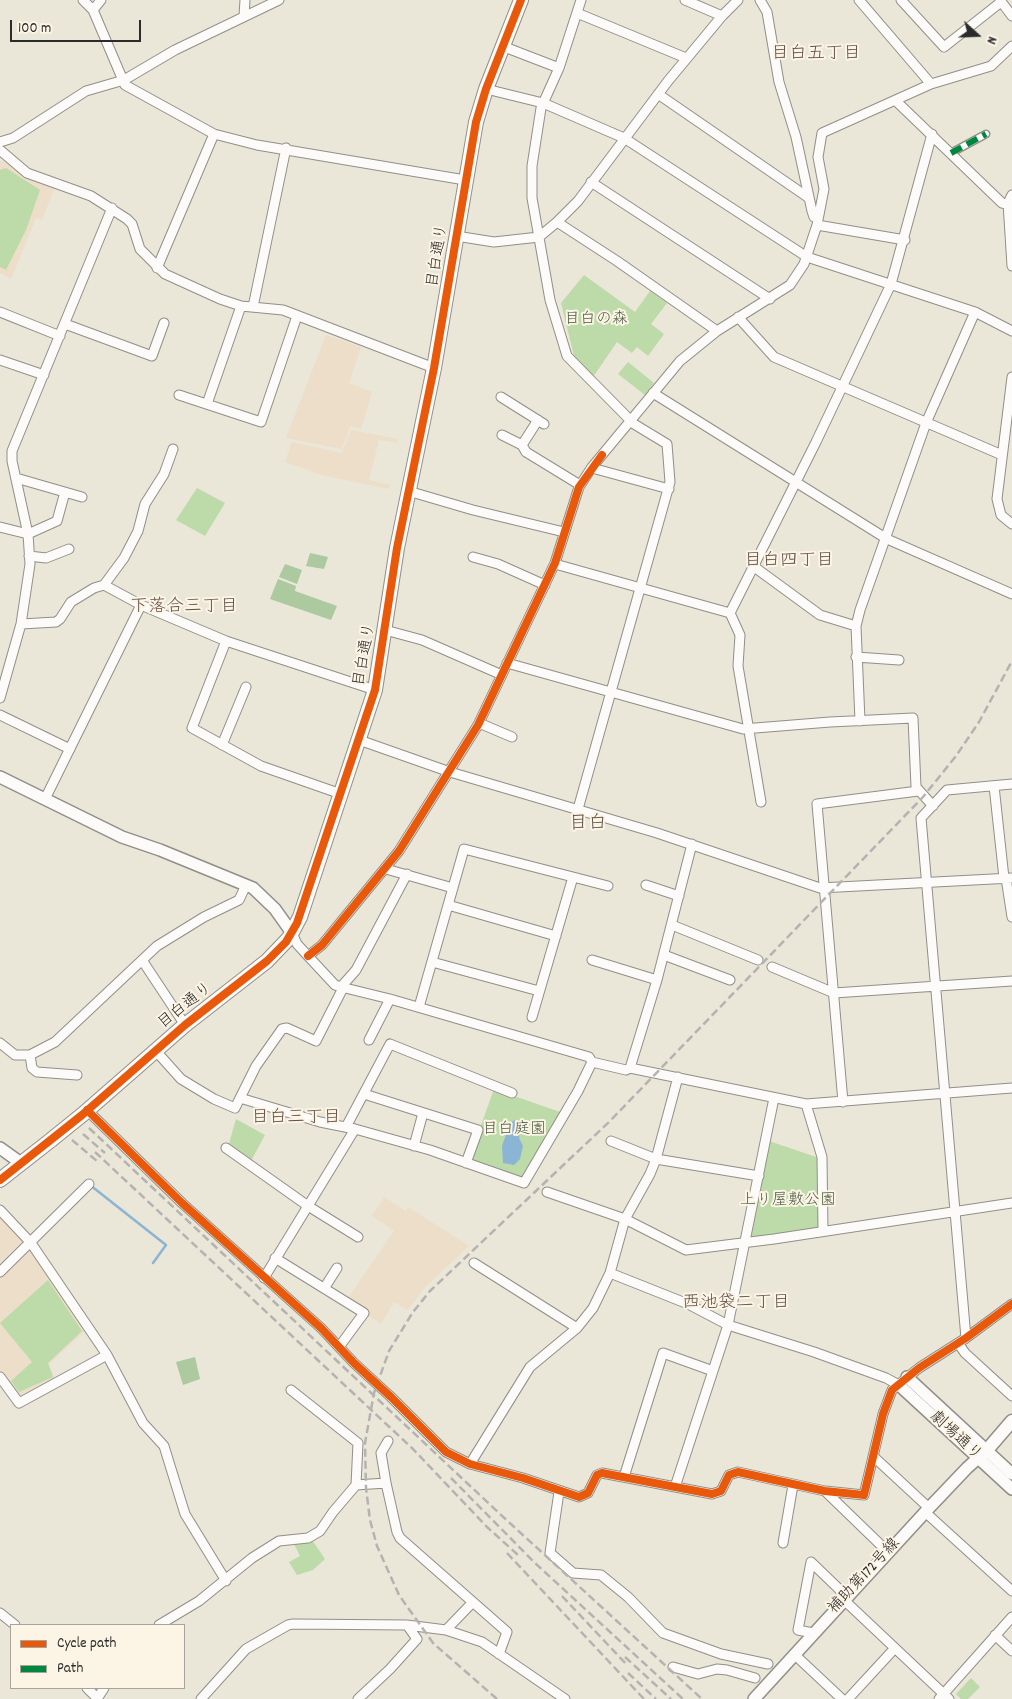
<!DOCTYPE html>
<meta charset="utf-8">
<style>
body{margin:0}
#map{position:relative;width:1012px;height:1699px;overflow:hidden;background:#eae6d8;font-family:Dekko,sans-serif}
canvas{display:block}
.legend{position:absolute;left:10px;top:1624px;width:175px;height:65px;box-sizing:border-box;background:#fcf5e5;border:1px solid #a8a49b;margin:0;padding:6px 9px;list-style:none;font-size:15px;color:#2b2b2b}
.legend li{display:flex;align-items:center;gap:10px;height:25px}
.legend b{width:25px;border:1px solid #a8a49b}
.north{position:absolute;left:952px;top:10px;width:50px;height:50px;-webkit-text-stroke:4px #fcf5e5;paint-order:stroke;rotate:110deg;font-size:14px;font-weight:700;line-height:20px;text-align:center;color:#2b2b2b}
.north::after{content:'';display:block;margin:auto;width:18px;height:22px;background:#2b2b2b;clip-path:polygon(50% 0,100% 100%,50% 72%,0 100%)}
.scale{position:absolute;left:10px;top:20px;width:131px;height:22px;box-sizing:border-box;border:2px solid #2b2b2b;border-top:0;padding-left:6px;font-size:15px;line-height:18px;white-space:nowrap;color:#2b2b2b;-webkit-text-stroke:4px #fcf5e5;paint-order:stroke}
</style>
<div id="map">
<canvas width="1012" height="1699"></canvas>
<ul class="legend">
<li><b style="height:6px;background:#e8590c"></b>Cycle path</li>
<li><b style="height:6px;background:#00873e"></b>Path</li>
</ul>
<div class="north">N</div>
<div class="scale">100 m</div>
</div>
<script>
const c = document.querySelector('canvas').getContext('2d');
c.lineJoin = 'round';
function paint(path, color) { c.fillStyle = color; c.fill(path, 'evenodd'); }
const shape = rows => new Path2D(rows.map(r => 'M' + r).join(''));
function strokePath(path, color, width, dash) { c.strokeStyle = color; c.lineWidth = width; c.lineCap = dash ? 'butt' : 'round'; c.setLineDash(dash || []); c.stroke(path); }
function write(font, color, halo, rows, align = 'center') {
  c.font = font + ' Dekko,"Klee One",sans-serif'; c.lineWidth = 4; c.setLineDash([]); c.textBaseline = 'middle'; c.strokeStyle = halo; c.fillStyle = color; for (const [text, x, y, turn = 0] of rows) {
    c.save(); c.translate(x, y); c.rotate((+turn || 0) * Math.PI / 180); c.textAlign = isNaN(turn) ? turn : align; if (halo) c.strokeText(text, 0, 0); c.fillText(text, 0, 0); c.restore();
  }
}
paint(shape([
 [0,161,3,161,26,176,55,187,42,220,36,218,11,279,0,273],
 [326,335,361,347,349,383,372,392,361,429,350,426,342,449,286,438],
 [351,430,398,439,397,443,379,440,369,480,390,485,389,489,322,475,285,462,292,442,342,453],
 [384,1197,406,1211,408,1207,469,1246,425,1287,408,1310,394,1302,381,1324,365,1314,367,1310,349,1297,394,1231,372,1216],
 [0,1215,23,1240,0,1262],
 [27,1251,32,1252,85,1331,49,1364,55,1380,18,1396,0,1372,0,1278]
]), '#ecdec8');
paint(shape([
 [6,168,40,190,26,230,6,270,0,267,0,170],
 [584,275,635,312,650,291,667,303,651,324,664,334,648,356,637,347,632,353,617,342,593,377,574,356,561,303],
 [628,362,654,383,645,395,618,374],
 [197,488,225,503,205,536,176,520],
 [494,1089,563,1113,522,1182,468,1162],
 [236,1119,265,1135,251,1161,228,1147],
 [769,1141,819,1158,820,1229,749,1240],
 [48,1280,82,1331,48,1363,53,1377,19,1392,11,1381,32,1362,0,1323],
 [312,1540,325,1559,313,1570,297,1575,289,1562,300,1556,293,1542],
 [971,1678,980,1687,968,1699,961,1699,956,1694]
]), '#bddaa9');
paint(shape([
 [310,553,328,557,324,569,306,566],
 [285,564,302,570,297,584,279,577],
 [278,579,296,586,295,591,337,606,331,620,270,599],
 [195,1357,200,1379,183,1385,176,1362]
]), '#acc99f');
paint(shape([
 [515,1120,522,1126,519,1138,523,1146,520,1159,514,1165,503,1163,502,1146,510,1123]
]), '#8cb4d5');
strokePath(shape([
 [90,1185,166,1245,153,1263]
]), '#8cb4d5', 2.5);
const pedestrian = shape([
 [951,153,986,134]
]);
const minor = shape([
 [83,0,93,10,125,85,214,134,257,145,465,180],
 [685,0,722,16],
 [760,0,767,12,779,82,796,137,812,211,814,217,818,218],
 [859,0,931,84],
 [901,0,944,47,1001,2],
 [1000,0,1012,16],
 [93,10,101,0],
 [577,13,686,58],
 [244,16,245,0],
 [502,46,559,68],
 [486,89,543,103,624,138,807,257,975,312,1012,331],
 [658,94,809,198],
 [896,101,1002,203,1012,205],
 [0,142,13,138,86,91,124,80,175,50,279,0],
 [0,150,27,173,91,196,127,219,132,224,140,249,165,274,220,299,241,306,283,310,434,368],
 [591,182,770,299],
 [1012,195,1008,203,1012,266],
 [557,222,578,201,668,81,722,16,738,0],
 [817,225,905,240],
 [456,236,494,242,539,237,557,222,617,261,717,331],
 [157,268,214,134],
 [253,307,286,148],
 [0,312,60,336],
 [738,317,774,357,1002,455],
 [65,324,152,356,164,323],
 [0,360,44,375],
 [1012,377,997,499,1001,515,1012,524],
 [653,393,887,539,1012,594],
 [179,395,261,422,297,316],
 [501,397,544,424],
 [207,404,241,306],
 [502,435,522,445,526,452,580,485],
 [522,445,538,420],
 [592,468,669,489],
 [16,478,82,497],
 [408,491,473,510,564,532],
 [0,527,28,534,57,521,65,492],
 [29,556,46,558,69,549],
 [473,557,498,564,545,585],
 [555,564,730,613],
 [753,566,820,615,856,626],
 [104,585,141,605,226,641,375,690],
 [730,613,816,442,891,284,932,134],
 [730,613,740,635,738,666,761,802],
 [21,624,56,622,60,619,71,602,94,588,104,585,124,558,138,531,145,504,164,474,173,449],
 [385,630,422,640,502,675],
 [226,641,192,728,261,766,341,794],
 [856,657,899,660],
 [507,663,743,729,830,722,913,718,916,787,933,806],
 [0,698,21,624,30,564,28,534,12,461,12,451,112,208],
 [0,715,70,749],
 [860,721,856,626,860,610,926,423,975,312],
 [479,723,512,737],
 [359,740,450,772,657,833,820,888,1012,878],
 [222,745,246,687],
 [994,786,1004,878],
 [45,799,141,605],
 [578,809,670,482,667,444,634,424,567,356,550,300,532,198,532,166,541,108,559,68,581,0],
 [386,869,453,888],
 [1006,878,1012,917],
 [646,885,679,896],
 [448,905,556,936],
 [672,925,758,960],
 [292,933,297,944,308,956,335,985,341,987,390,999,589,1057,592,1062,626,1070,630,1068,806,1104,1012,1088],
 [664,955,730,980],
 [308,956,322,945,399,851,478,725,555,563,579,487,592,467,680,361,717,331,790,285,804,264,817,225,824,189,818,157,822,133,931,84,991,66,1012,46],
 [142,960,185,1025],
 [592,960,657,980],
 [432,962,539,991],
 [772,967,834,993,1012,981],
 [341,987,356,970,407,874],
 [419,1007,464,849,608,886],
 [532,1017,573,877],
 [369,1040,390,999],
 [0,1043,15,1055,30,1055,55,1042,157,946,204,917,239,900,246,885],
 [155,1050,181,1079,214,1099,235,1108,256,1066,282,1029,287,1028,316,1041,343,988],
 [30,1055,32,1068,37,1072,77,1075],
 [630,1068,657,980,692,844],
 [364,1094,478,1130,466,1163],
 [240,1098,320,1122,355,1129,430,1150,524,1183,578,1091,592,1062],
 [843,1102,817,804,918,791],
 [806,1104,822,1157,823,1230],
 [87,1110,182,1203,321,1328,354,1363,391,1397,446,1452,470,1464,523,1478,579,1497,588,1493,597,1475,602,1473,712,1494,721,1491,729,1475,738,1472,825,1491,864,1495,883,1414,892,1390,919,1368,966,1338,1012,1304],
 [346,1127,390,1044,512,1093],
 [611,1141,656,1159,759,1176],
 [414,1146,423,1113],
 [226,1148,308,1206,358,1237],
 [547,1192,625,1219,686,1250,774,1239,1012,1203],
 [0,1210,31,1243,107,1355,143,1423,164,1446,185,1514,226,1581],
 [275,1258,364,1313,339,1347],
 [474,1263,577,1328],
 [0,1272,89,1184],
 [610,1273,688,1304,728,1325,814,1352,886,1378,899,1385],
 [264,1278,355,1129],
 [325,1287,337,1268],
 [966,1338,921,818,947,790,1012,784],
 [958,1343,965,1353,1012,1396],
 [0,1377,19,1403,107,1355],
 [291,1390,358,1443,356,1485],
 [874,1457,929,1508],
 [470,1464,530,1367,577,1328,593,1308,610,1273,625,1219,650,1174,656,1159,678,1077],
 [624,1477,663,1353,713,1371],
 [386,1483,381,1453,388,1441],
 [675,1487,728,1325,774,1098],
 [825,1491,888,1552],
 [559,1492,550,1553,573,1573,601,1575,628,1597,663,1633,721,1654,768,1664],
 [925,1512,1012,1591],
 [783,1543,793,1485],
 [811,1562,840,1590,844,1600,949,1699],
 [811,1562,798,1630,813,1633],
 [0,1613,15,1625],
 [159,1625,199,1601,252,1558,279,1541,308,1538,320,1531,333,1512,356,1485,386,1483,397,1532,400,1538,507,1632,499,1654],
 [446,1630,473,1602],
 [995,1635,1012,1651],
 [794,1654,842,1699],
 [673,1667,698,1674,717,1669,727,1670,755,1678],
 [87,1688,97,1698],
 [97,1699,104,1688],
 [201,1699,246,1649,288,1625,293,1624,407,1625,446,1630,482,1642,565,1699],
 [358,1699,390,1669,417,1639,407,1625],
 [848,1699,895,1648],
 [939,1699,1012,1617]
]);
const tertiary = shape([
 [0,777,122,837,160,850,253,888,275,909,292,933],
 [0,1148,21,1163],
 [907,1377,1012,1474],
 [899,1385,1012,1489],
 [754,1699,929,1508,967,1468,987,1450]
]);
const secondary = shape([
 [987,1450,1012,1421]
]);
const primary = shape([
 [82,1115,185,1025,267,961,289,938,300,917,375,690,397,548,434,368,476,122,486,89,521,0],
 [0,1180,51,1140]
]);
strokePath(pedestrian, '#908f88', 9);
strokePath(minor, '#908f88', 11);
strokePath(tertiary, '#908f88', 14);
strokePath(secondary, '#908f88', 15);
strokePath(primary, '#908f88', 16);
strokePath(pedestrian, '#fcfbf9', 6);
strokePath(minor, '#fcfbf9', 9);
strokePath(tertiary, '#fcfbf9', 11);
strokePath(secondary, '#fcfbf9', 12);
strokePath(primary, '#fcfbf9', 14);
strokePath(shape([
 [89,1128,500,1514,702,1699],
 [83,1134,105,1153],
 [72,1140,97,1161],
 [95,1152,413,1449,487,1527,518,1555],
 [451,1478,535,1563,683,1699],
 [507,1553,644,1699],
 [562,1596,627,1665],
 [625,1657,671,1699],
 [628,1673,656,1699],
 [497,1699,433,1643,399,1595,377,1546,370,1520,366,1488,365,1443,374,1393,389,1351,413,1312,430,1291,610,1121,923,797,956,756,979,722,1012,661]
]), '#b4b3b1', 2.5, [8, 4]);
const primaryBridge = shape([
 [51,1140,82,1115]
]);
strokePath(primaryBridge, '#908f88', 16, []);
strokePath(primaryBridge, '#fcfbf9', 14);
strokePath(shape([
 [951,153,986,134]
]), '#00873e', 6, [12, 6]);
strokePath(shape([
 [308,956,322,945,399,851,478,725,555,563,579,487,602,455],
 [87,1110,182,1203,321,1328,354,1363,391,1397,446,1452,470,1464,523,1478,579,1497,588,1493,597,1475,602,1473,712,1494,721,1491,729,1475,738,1472,825,1491,864,1495,883,1414,892,1390,919,1368,966,1338,1012,1304],
 [0,1180,82,1115,185,1025,267,961,286,942,297,923,375,690,397,548,434,368,476,122,486,89,521,0]
]), '#e8590c', 8);
write('16px', '#2b2b2b', '#fcf5e5', [
 ["目白通り",439,256,-81],
 ["目白通り",366,655,-80],
 ["目白通り",186,1007,-38],
 ["劇場通り",955,1437,43],
 ["補助第172号線",865,1577,-47]
]);
write('16px', '#4c5d45', '#fcf5e5', [
 ["目白の森",596,321],
 ["目白庭園",514,1131],
 ["上り屋敷公園",788,1202]
]);
write('18px', '#63524c', '#fcf5e5', [
 ["目白五丁目",816,56],
 ["目白四丁目",789,563],
 ["下落合三丁目",184,609],
 ["目白三丁目",296,1120],
 ["西池袋二丁目",736,1305]
]);
write('19px', '#63524c', '#fcf5e5', [
 ["目白",588,825]
]);
</script>
